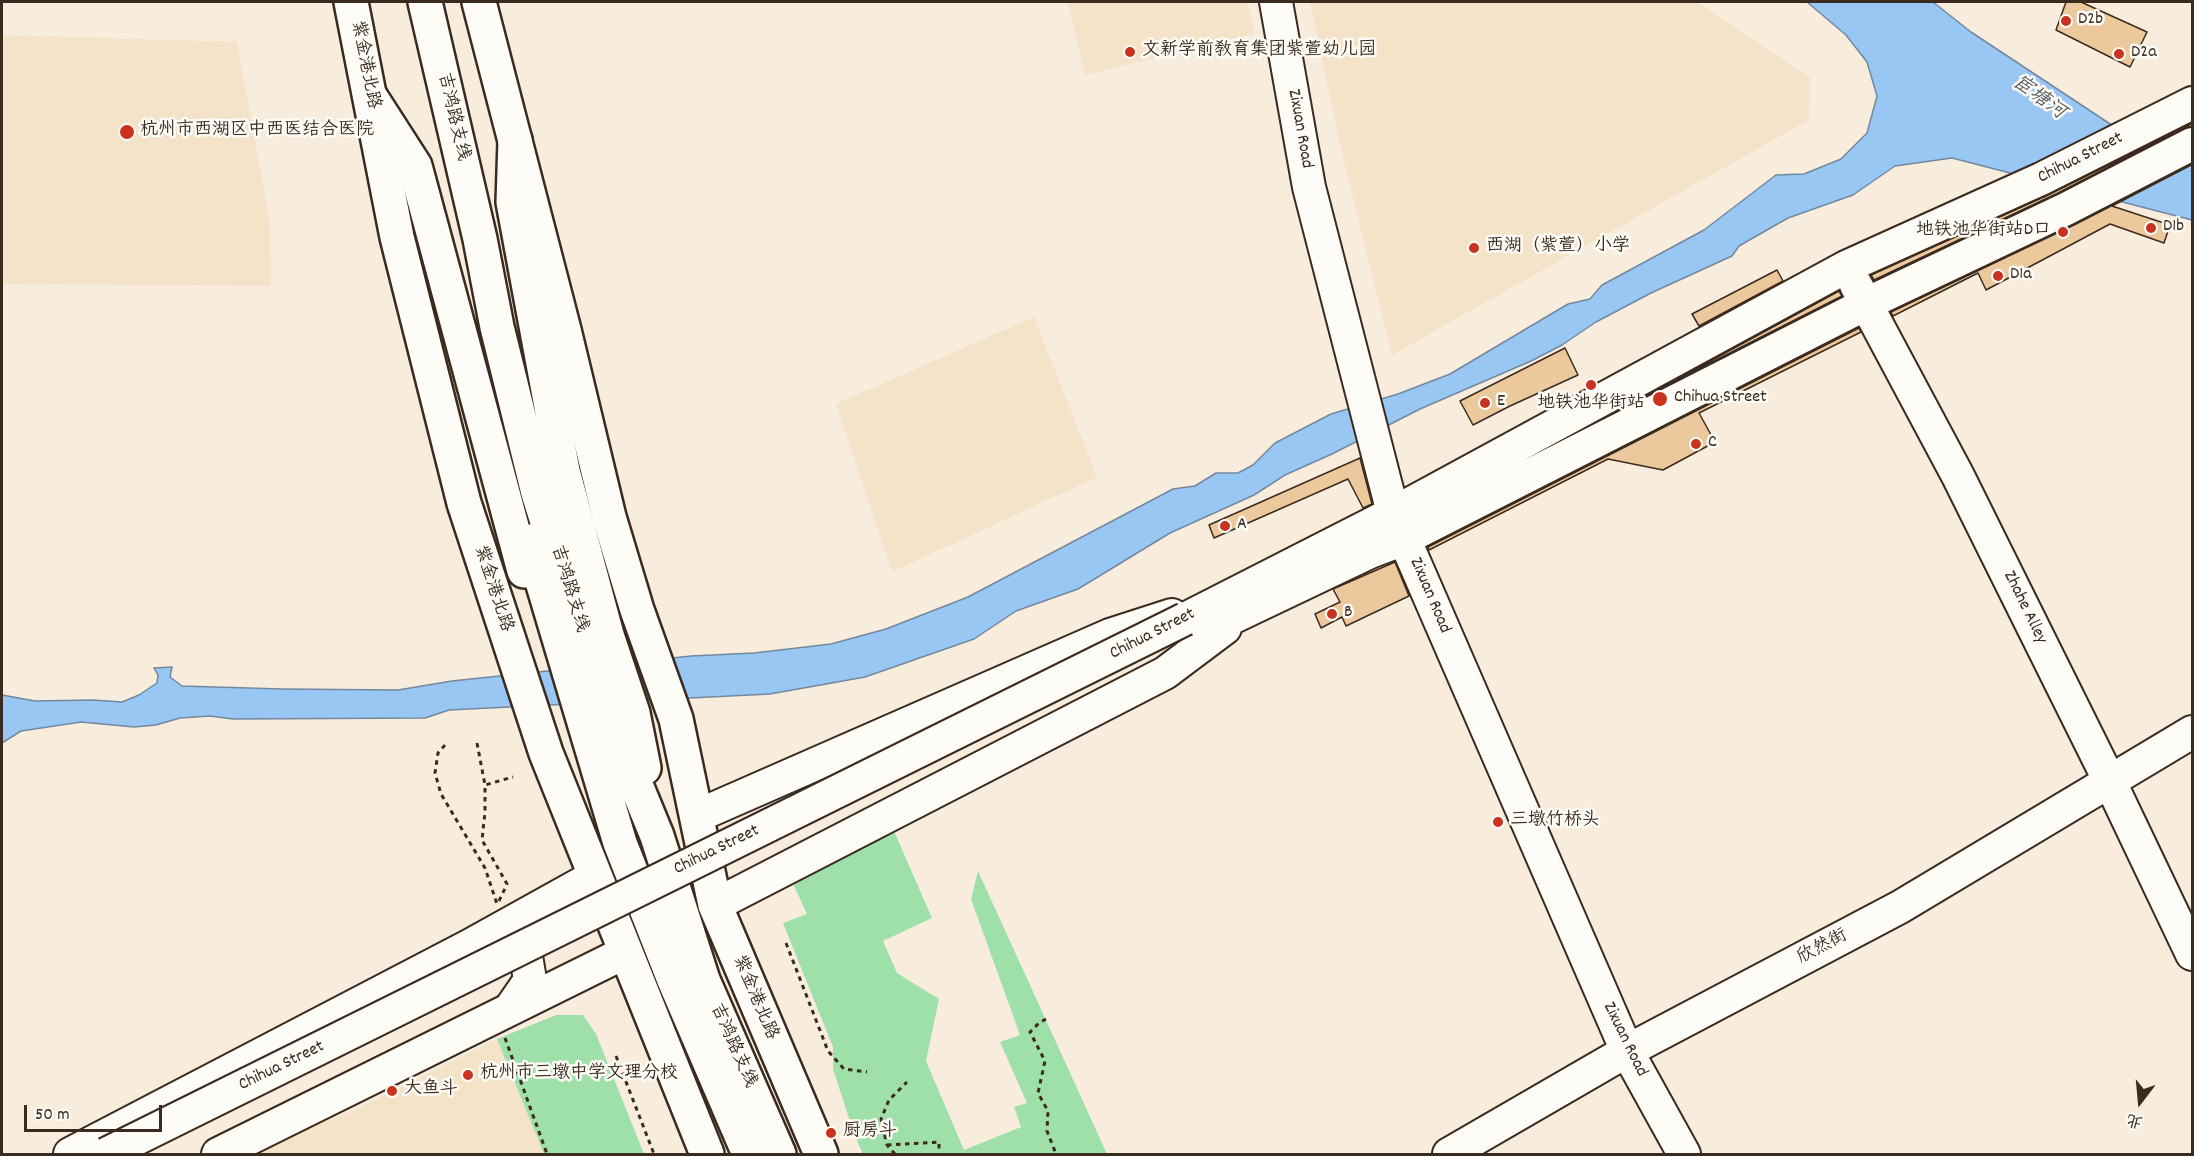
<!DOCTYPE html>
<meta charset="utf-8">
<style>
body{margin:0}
#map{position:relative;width:2194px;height:1156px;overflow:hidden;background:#f8eddc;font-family:Dekko,"LXGW WenKai TC",sans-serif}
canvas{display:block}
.frame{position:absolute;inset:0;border:3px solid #3b2a1e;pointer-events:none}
.north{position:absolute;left:2110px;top:1072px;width:60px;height:60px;-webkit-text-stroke:4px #fdfcf7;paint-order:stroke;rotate:196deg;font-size:16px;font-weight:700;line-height:24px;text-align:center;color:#3b2a1e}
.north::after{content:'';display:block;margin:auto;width:21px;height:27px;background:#3b2a1e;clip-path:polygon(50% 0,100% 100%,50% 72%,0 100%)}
.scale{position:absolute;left:24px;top:1105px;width:138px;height:27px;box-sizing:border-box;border:3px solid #3b2a1e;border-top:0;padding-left:8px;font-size:18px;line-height:21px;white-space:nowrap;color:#3b2a1e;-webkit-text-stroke:4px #fdfcf7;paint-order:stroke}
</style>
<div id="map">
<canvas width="2194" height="1156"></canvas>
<div class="frame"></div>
<div class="north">北</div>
<div class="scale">50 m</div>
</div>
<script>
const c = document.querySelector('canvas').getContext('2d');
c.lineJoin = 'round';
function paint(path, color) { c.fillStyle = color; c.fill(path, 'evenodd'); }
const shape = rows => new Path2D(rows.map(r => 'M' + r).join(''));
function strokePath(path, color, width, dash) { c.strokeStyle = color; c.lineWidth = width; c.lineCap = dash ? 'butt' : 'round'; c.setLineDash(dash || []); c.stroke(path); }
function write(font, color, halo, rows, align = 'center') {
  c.font = font + ' Dekko,"LXGW WenKai TC",sans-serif'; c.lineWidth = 5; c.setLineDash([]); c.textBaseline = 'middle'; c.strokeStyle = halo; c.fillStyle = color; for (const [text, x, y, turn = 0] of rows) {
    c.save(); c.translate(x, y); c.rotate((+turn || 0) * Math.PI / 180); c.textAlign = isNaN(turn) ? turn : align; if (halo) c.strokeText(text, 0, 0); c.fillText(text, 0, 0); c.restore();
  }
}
paint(shape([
 [1068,2,1248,2,1254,34,1085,75],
 [1310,2,1697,2,1810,78,1809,120,1392,355,1339,141],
 [2,35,237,42,270,223,271,286,2,284],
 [1034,317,1097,477,892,572,836,404],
 [497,1039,544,1154,253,1154,276,1142,352,1111]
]), '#f4e2c9');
paint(shape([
 [894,831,932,918,883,941,897,973,939,999,926,1061,964,1150,1021,1127,1014,1107,1027,1103,1000,1042,1020,1035,971,899,978,871,1107,1154,863,1154,854,1134,833,1069,833,1047,783,923,807,914,790,877],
 [556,1015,583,1015,596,1034,644,1154,544,1154,497,1039]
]), '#9fe0aa');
const water = shape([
 [1807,2,1933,2,1971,32,2151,151,2192,162,2192,220,1952,158,1895,166,1853,195,1788,218,1739,246,1732,256,1651,293,1596,322,1562,345,1531,361,1420,409,1332,454,1285,475,1254,495,1170,533,1078,589,1016,611,974,639,865,677,770,694,449,710,425,718,233,719,210,716,180,718,156,725,134,727,81,722,21,731,2,743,2,695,35,701,93,700,122,702,139,695,157,683,158,675,154,668,172,667,170,677,182,686,282,689,398,690,452,681,691,656,754,653,831,644,886,629,968,597,1173,489,1195,486,1216,473,1238,473,1253,465,1275,443,1331,414,1398,394,1450,374,1568,304,1590,299,1602,285,1704,230,1776,175,1804,174,1841,159,1867,133,1877,96,1867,62,1846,35,1807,2]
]);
paint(water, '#99c7f4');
strokePath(water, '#73889e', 1.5);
const building = shape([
 [2066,2,2081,2,2147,32,2130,67,2056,30,2066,2],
 [2193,123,2193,126,2184,128,2058,193,1874,280,1871,275,2048,195,2193,123],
 [2193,164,2112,206,2170,225,2164,243,2110,224,1986,290,1978,273,1893,316,1891,312,2074,225,2193,164],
 [1777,270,1783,281,1699,326,1692,314,1777,270],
 [1839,291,1842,296,1657,390,1839,291],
 [1859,328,1861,332,1699,413,1715,442,1663,470,1608,459,1429,550,1428,547,1859,328],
 [1565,348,1578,375,1510,406,1473,425,1460,401,1565,348],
 [1360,458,1372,504,1363,508,1348,479,1214,538,1209,525,1360,458],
 [1395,562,1409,596,1346,626,1342,617,1321,628,1315,614,1340,602,1333,589,1395,562]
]);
paint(building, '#ecc99d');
strokePath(building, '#3b2a1e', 1.5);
const secondary = shape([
 [1276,2,1309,187,1393,513,1627,1051,1684,1154],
 [1856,285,1958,476,2110,782,2192,954],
 [1185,619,1393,513,1846,267,2041,179,2192,103],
 [1200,633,1370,552,1404,539,1866,304,2066,209,2192,144],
 [697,816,1110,635,1172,615],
 [715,905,1165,673,1225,628],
 [497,939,525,950,530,980,510,1009],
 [70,1154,469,946,595,876],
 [218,1154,626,952],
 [1449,1154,1627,1051,1900,907,2192,732]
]);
const primary = shape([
 [351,2,397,237,464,503,546,753,707,1154],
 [479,2,564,330,609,517,637,610,676,719,715,905,821,1154]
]);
const highway = shape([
 [425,2,480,239,497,327,538,493,609,719,657,836,703,980,779,1154],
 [370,96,415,166,524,571],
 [515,140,513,202,563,471,607,635,633,713,644,768],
 [530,541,620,843,674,980,749,1154]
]);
strokePath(secondary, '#3b2a1e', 36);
strokePath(primary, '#3b2a1e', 38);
strokePath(highway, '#3b2a1e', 38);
strokePath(shape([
 [477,743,485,785],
 [445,745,438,753,435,773,441,794,485,868,497,904],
 [499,901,507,884,482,840,485,812,485,785,513,777],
 [786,943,828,1051,844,1069,867,1072],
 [1046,1019,1039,1023,1030,1032,1045,1061,1038,1093,1048,1111,1047,1131,1056,1154],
 [505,1038,547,1154],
 [616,1056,654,1154],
 [854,1134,884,1133],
 [887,1145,939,1142,939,1154],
 [895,1154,887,1145,881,1119,889,1100,907,1082]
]), '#3b2a1e', 3, [4.5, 4.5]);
strokePath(secondary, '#fdfcf7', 32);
strokePath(primary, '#fdfcf7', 33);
strokePath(highway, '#fdfcf7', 33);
const secondaryBridge = shape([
 [106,1154,1185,619]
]);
strokePath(secondaryBridge, '#3b2a1e', 36, []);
strokePath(secondaryBridge, '#fdfcf7', 32);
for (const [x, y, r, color] of [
 [2066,21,6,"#c8321e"],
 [1130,52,6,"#c8321e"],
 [2119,54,6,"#c8321e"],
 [127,132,8,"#c8321e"],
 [2151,228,6,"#c8321e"],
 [2063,232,6,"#c8321e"],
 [1474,248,6,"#c8321e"],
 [1998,276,6,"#c8321e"],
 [1591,385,6,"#c8321e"],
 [1660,399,8,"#c8321e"],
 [1485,403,6,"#c8321e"],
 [1696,444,6,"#c8321e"],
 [1225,526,6,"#c8321e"],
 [1332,614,6,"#c8321e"],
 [1498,822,6,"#c8321e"],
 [468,1075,6,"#c8321e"],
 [392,1091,6,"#c8321e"],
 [831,1133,6,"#c8321e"]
]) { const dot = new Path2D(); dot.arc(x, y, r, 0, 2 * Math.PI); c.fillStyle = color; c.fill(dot); strokePath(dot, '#fdfcf7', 2); }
write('18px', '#3b2a1e', '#fdfcf7', [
 ["D2b",2078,21],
 ["文新学前教育集团紫萱幼儿园",1142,52],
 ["D2a",2131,54],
 ["杭州市西湖区中西医结合医院",140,132],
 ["D1b",2163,228],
 ["地铁池华街站D口",2051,232,"right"],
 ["西湖（紫萱）小学",1486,248],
 ["D1a",2010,276],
 ["Chihua Street",1674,399],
 ["E",1497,403],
 ["地铁池华街站",1591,405,"center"],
 ["C",1708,444],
 ["A",1237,526],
 ["B",1344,614],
 ["三墩竹桥头",1510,822],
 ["杭州市三墩中学文理分校",480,1075],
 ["大鱼斗",404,1091],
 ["厨房斗",843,1133]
], 'left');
write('18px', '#3b2a1e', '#fdfcf7', [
 ["紫金港北路",364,65,79],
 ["吉鸿路支线",452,117,77],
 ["Zixuan Road",1299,129,80],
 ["Chihua Street",2081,159,-27],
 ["紫金港北路",492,589,72],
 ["吉鸿路支线",568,589,73],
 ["Zixuan Road",1429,596,67],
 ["Zhahe Alley",2024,608,64],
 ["Chihua Street",1153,635,-27],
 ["Chihua Street",717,851,-26],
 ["欣然街",1823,948,-28],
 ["紫金港北路",754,998,67],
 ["Zixuan Road",1624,1040,64],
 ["吉鸿路支线",732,1046,66],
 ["Chihua Street",282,1067,-26]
]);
write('italic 20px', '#57595e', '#fdfcf7', [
 ["宦塘河",2038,99,36]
]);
</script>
